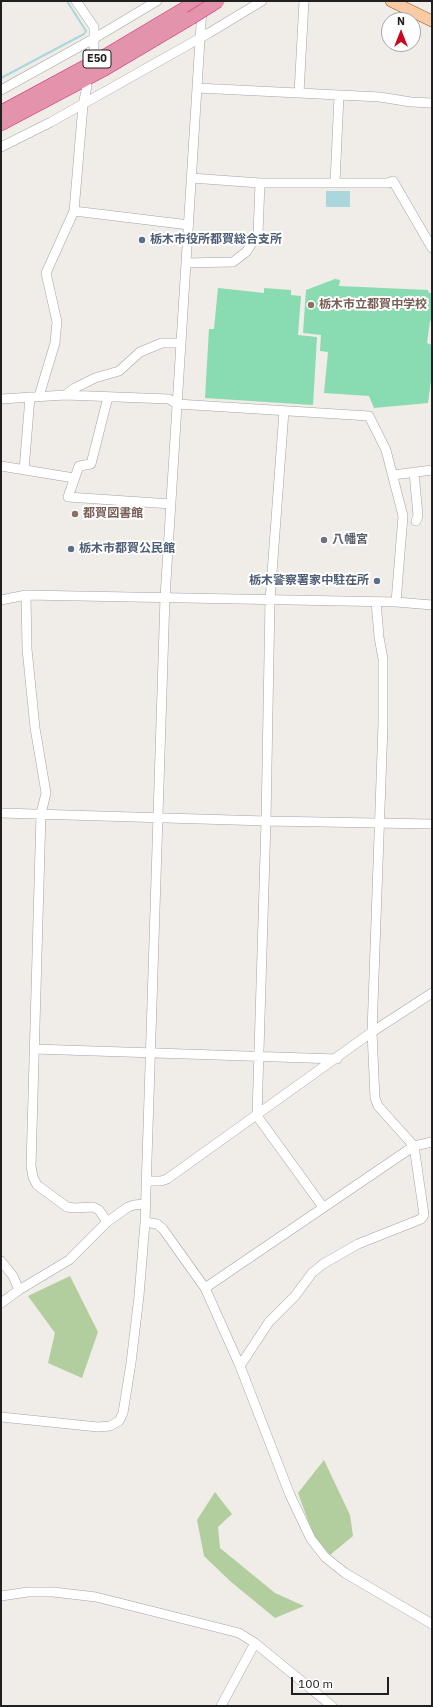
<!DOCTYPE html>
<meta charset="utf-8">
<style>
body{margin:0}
#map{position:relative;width:433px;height:1707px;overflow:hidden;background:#f0ece7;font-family:"IBM Plex Sans",sans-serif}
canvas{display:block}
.frame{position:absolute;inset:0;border:2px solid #202020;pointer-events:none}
.north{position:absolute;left:381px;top:12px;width:40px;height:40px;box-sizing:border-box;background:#fff;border:1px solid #a6a6a6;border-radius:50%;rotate:0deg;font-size:11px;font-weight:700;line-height:16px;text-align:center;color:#202020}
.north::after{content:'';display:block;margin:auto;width:14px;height:18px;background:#c7091f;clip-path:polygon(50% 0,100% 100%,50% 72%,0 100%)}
.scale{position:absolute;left:291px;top:1677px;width:98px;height:18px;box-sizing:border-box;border:2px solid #202020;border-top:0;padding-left:5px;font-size:12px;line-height:14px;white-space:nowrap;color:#202020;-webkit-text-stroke:3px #fff;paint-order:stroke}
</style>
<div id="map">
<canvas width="433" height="1707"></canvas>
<div class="frame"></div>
<div class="north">N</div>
<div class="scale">100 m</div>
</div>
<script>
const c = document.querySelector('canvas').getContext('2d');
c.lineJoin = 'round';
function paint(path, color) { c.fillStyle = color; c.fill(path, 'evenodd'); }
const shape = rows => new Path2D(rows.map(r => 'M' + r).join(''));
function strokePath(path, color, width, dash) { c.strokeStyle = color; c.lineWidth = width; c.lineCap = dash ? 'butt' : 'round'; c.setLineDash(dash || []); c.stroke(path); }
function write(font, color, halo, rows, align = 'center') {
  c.font = font + ' "IBM Plex Sans","Noto Sans JP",sans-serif'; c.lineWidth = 4; c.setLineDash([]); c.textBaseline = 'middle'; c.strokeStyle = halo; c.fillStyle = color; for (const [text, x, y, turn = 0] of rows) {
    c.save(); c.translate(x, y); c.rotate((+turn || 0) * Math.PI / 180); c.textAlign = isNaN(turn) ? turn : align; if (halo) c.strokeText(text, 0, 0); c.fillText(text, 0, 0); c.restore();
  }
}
paint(shape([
 [70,1276,98,1332,82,1378,48,1363,55,1333,28,1296],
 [324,1460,350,1515,353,1536,330,1555,314,1537,298,1493],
 [215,1492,232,1514,218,1527,220,1548,275,1593,304,1606,275,1618,230,1581,204,1556,197,1520]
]), '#b2ce9e');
paint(shape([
 [335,279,340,280,339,286,428,290,429,293,432,293,432,320,430,321,427,343,432,345,432,373,428,403,374,408,369,396,324,393,328,352,320,351,321,335,303,333,306,290],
 [218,288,264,293,264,288,291,290,291,295,301,296,298,335,317,337,313,405,205,398,209,329,214,329]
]), '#89dbb2');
paint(shape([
 [326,191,350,191,350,207,326,207]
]), '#aad6dc');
strokePath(shape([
 [1,78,84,34,86,31,67,1]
]), '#aad6dc', 2);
const minor = shape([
 [76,1,94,27,94,54],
 [197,88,380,97,411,102,432,103],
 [1,90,95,38,157,1],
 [299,93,304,1],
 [1,147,51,122,209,33,262,1],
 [191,178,260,183,388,183,393,181,432,248],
 [335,183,339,95],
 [74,211,189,225],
 [186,263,233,262,246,252,258,234,260,183],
 [65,395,75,388,95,378,119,371,140,352,162,343,181,343],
 [39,396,55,343,56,331,57,322,46,273,74,211,83,105,87,86],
 [108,397,91,464,79,466,68,497,171,504],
 [1,399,65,395,169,399,177,404,369,416,386,450,403,516,396,602],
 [284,411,270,600,266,821,257,1116,323,1207],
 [1,466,74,478],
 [24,470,30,397],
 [414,472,418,516,416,521],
 [393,475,432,470],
 [26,595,27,649,35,728,46,793,41,814,31,1166,33,1177,37,1185,67,1207,74,1208,93,1207,99,1210,107,1222],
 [1,600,26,595,396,602,432,605],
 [1,813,266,821,432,824],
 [34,1049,337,1059],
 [146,1181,161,1181,167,1179,372,1032,432,993],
 [145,1222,157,1224,163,1229,205,1288,240,1366,290,1495,311,1539,325,1557,345,1573,432,1624],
 [1,1261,13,1276,19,1290],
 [205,1288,414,1146,432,1142],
 [1,1303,19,1290,69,1260,107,1222,128,1207,134,1205,145,1204],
 [240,1366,269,1322,295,1296,312,1273,323,1264,358,1244,421,1219,424,1215,414,1146,378,1106,375,1098,372,1032,383,724,383,659,379,637,376,602],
 [1,1417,98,1427,110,1426,119,1421,123,1413,131,1363,139,1296,145,1222,165,597,202,8],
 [1,1596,28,1592,53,1592,96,1597,239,1633,255,1643,332,1706],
 [221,1706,255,1643]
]);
const major = shape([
 [391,1,432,21]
]);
const highway = shape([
 [1,112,103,57,197,1],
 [1,124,105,69,191,18]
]);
strokePath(minor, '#a4a4a4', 10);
strokePath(major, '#965607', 12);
strokePath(highway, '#d32f7a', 14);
strokePath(minor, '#fff', 9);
strokePath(major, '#f8cba5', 11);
strokePath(highway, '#e393ab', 13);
const highwayBridge = shape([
 [191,18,218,1]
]);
strokePath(highwayBridge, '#d32f7a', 14, []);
strokePath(highwayBridge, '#e393ab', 13);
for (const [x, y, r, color] of [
 [142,240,4,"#5c6f8a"],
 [311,305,4,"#8d6e63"],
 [75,514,4,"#8d6e63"],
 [324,540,4,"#6b7280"],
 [71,549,4,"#5c6f8a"],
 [377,581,4,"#5c6f8a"]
]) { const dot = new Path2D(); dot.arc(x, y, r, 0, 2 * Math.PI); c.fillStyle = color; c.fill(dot); strokePath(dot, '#fff', 1.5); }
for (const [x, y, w] of [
 [97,59,28]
]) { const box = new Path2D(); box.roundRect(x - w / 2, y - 9, w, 18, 3); c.fillStyle = '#fff'; c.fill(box); strokePath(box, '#202020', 1); }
write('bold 11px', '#202020', null, [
 ["E50",97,59]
]);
write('bold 12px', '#4e5e75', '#fff', [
 ["栃木市役所都賀総合支所",150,240],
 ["栃木市都賀公民館",79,549],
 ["栃木警察署家中駐在所",369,581,"right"]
], 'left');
write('bold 12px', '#785e54', '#fff', [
 ["栃木市立都賀中学校",319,305],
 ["都賀図書館",83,514]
], 'left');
write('bold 12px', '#5b616d', '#fff', [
 ["八幡宮",332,540]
], 'left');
</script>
